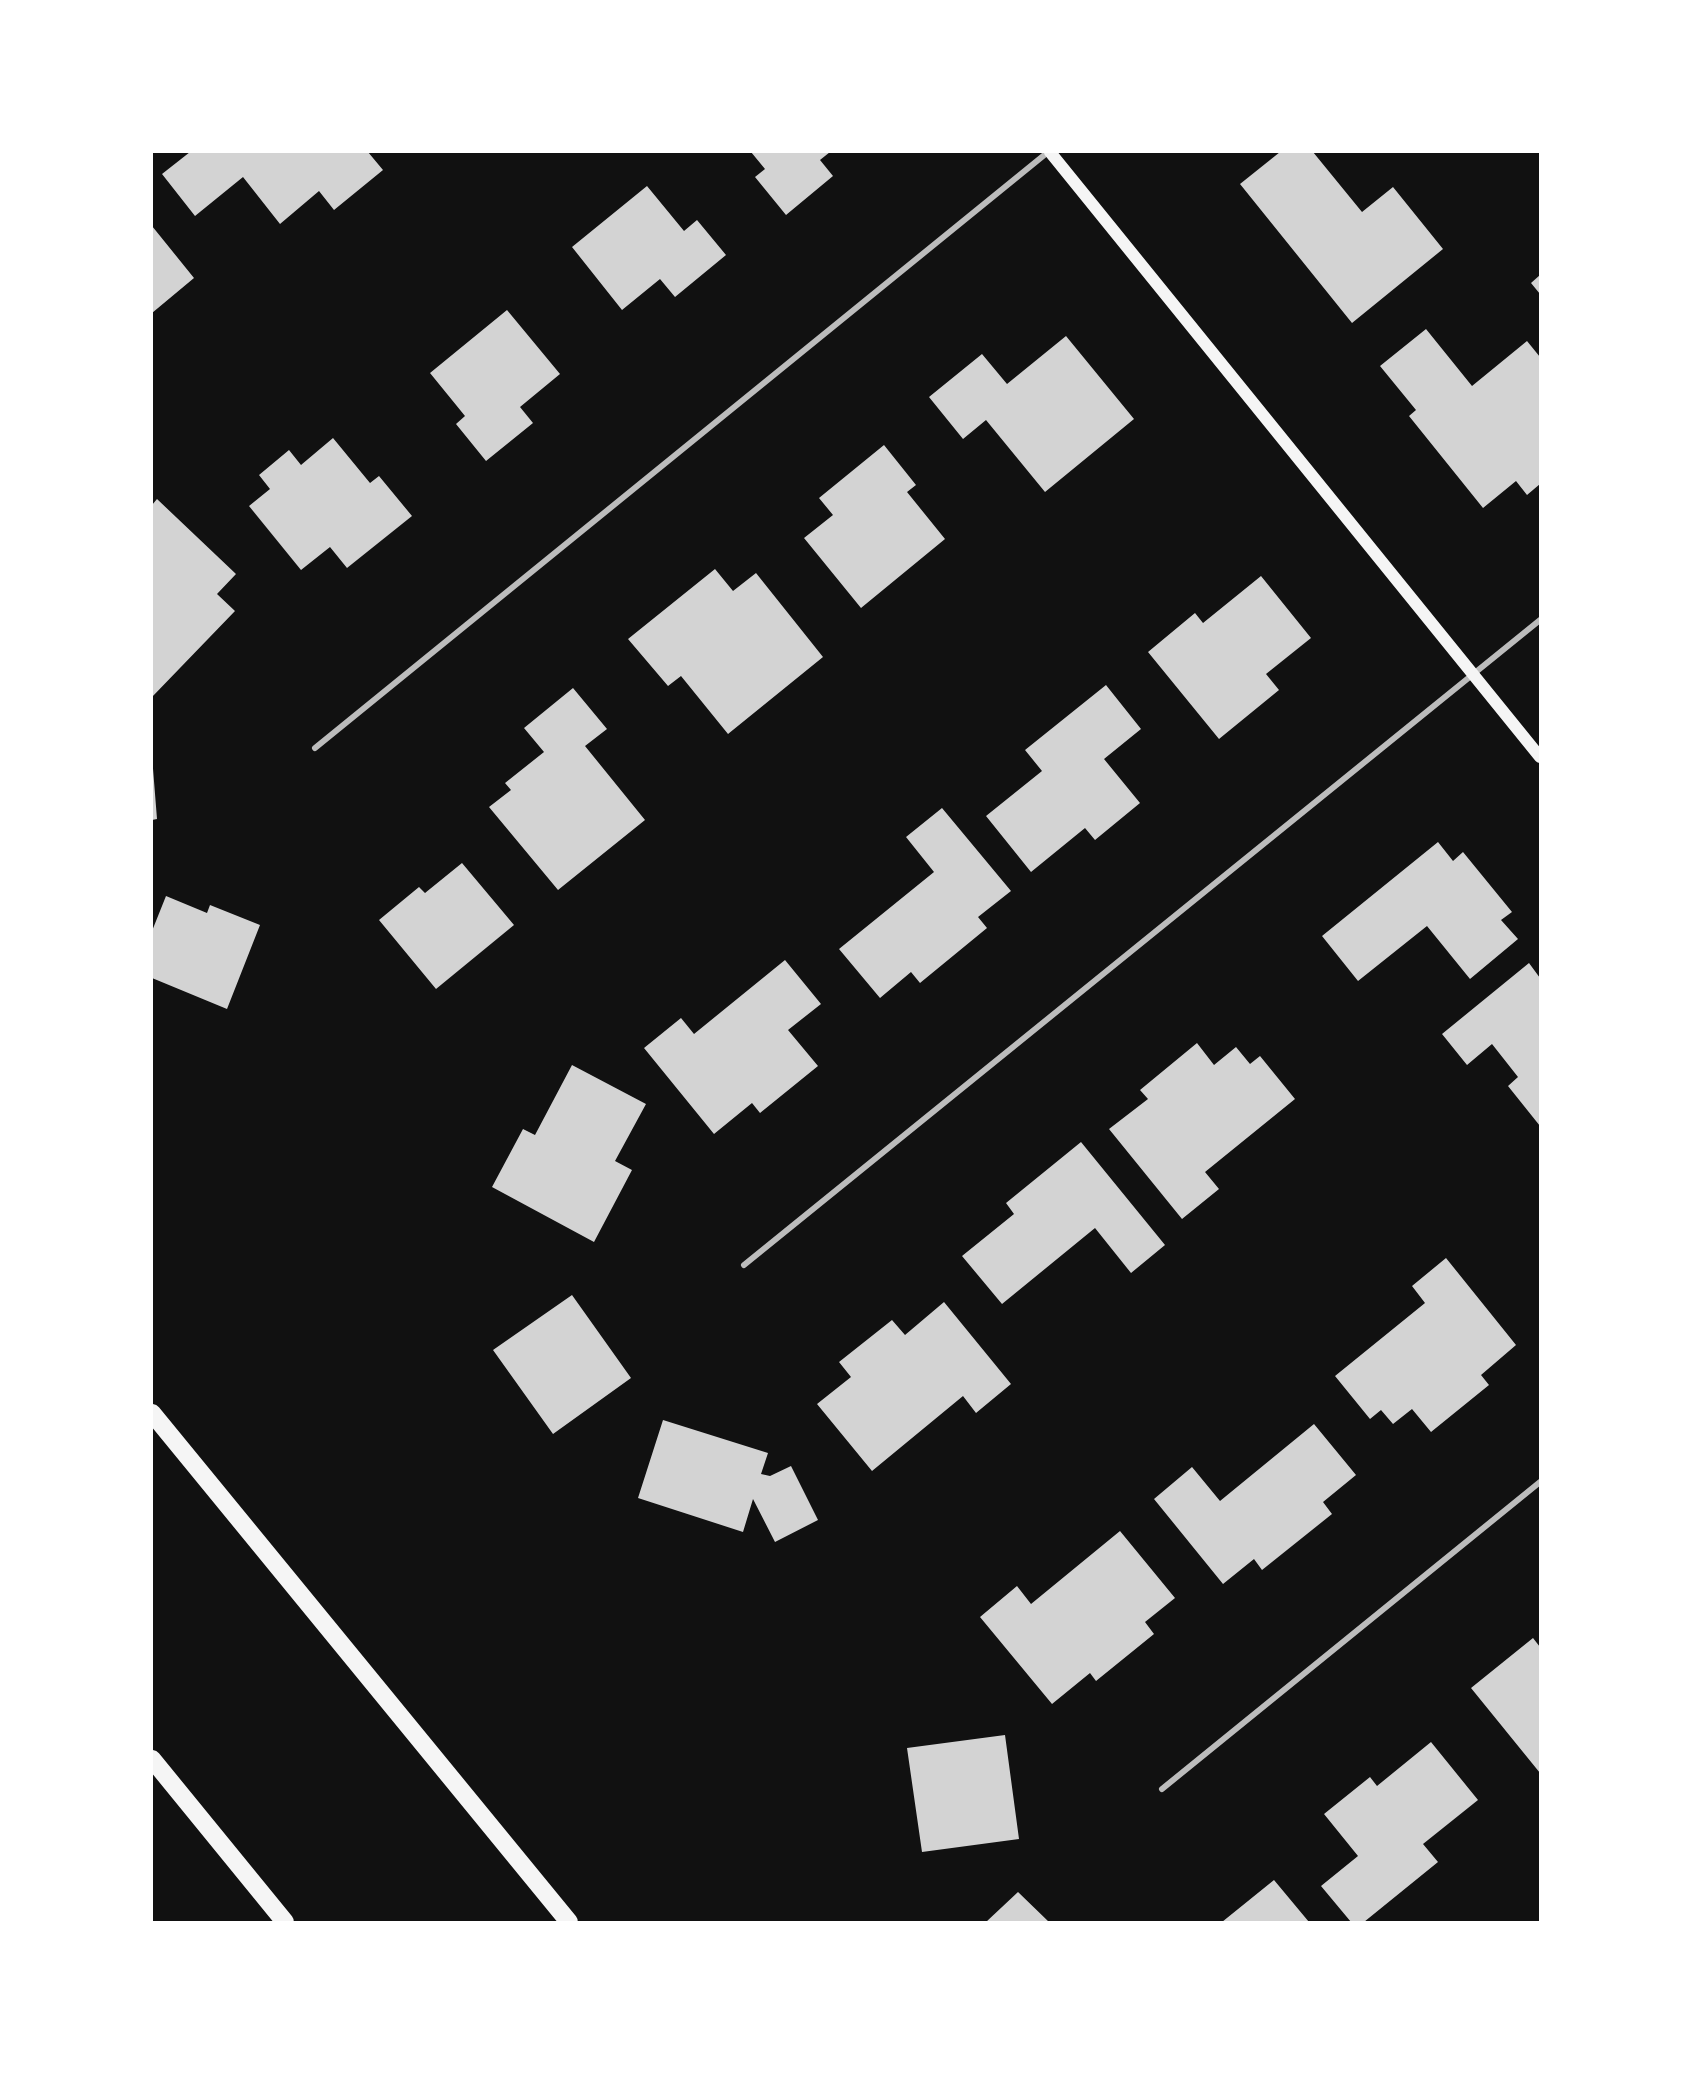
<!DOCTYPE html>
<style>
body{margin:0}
#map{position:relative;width:1692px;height:2074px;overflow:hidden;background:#111;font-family:Commissioner,sans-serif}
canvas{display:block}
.frame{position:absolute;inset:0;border:153px solid #fff;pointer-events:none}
</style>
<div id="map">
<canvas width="1692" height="2074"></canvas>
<div class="frame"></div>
</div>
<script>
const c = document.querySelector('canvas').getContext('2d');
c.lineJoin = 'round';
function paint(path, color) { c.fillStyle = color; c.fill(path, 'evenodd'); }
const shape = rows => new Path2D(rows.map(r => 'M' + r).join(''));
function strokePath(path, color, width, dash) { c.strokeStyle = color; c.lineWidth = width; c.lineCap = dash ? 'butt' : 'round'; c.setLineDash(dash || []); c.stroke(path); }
paint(shape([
 [190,152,368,152,383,170,334,210,319,191,280,224,243,177,195,216,162,174],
 [751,152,830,152,820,160,833,176,786,215,755,177,765,169],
 [1280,152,1313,152,1362,212,1393,187,1443,249,1352,323,1240,184],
 [647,186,684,231,697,220,726,255,675,297,660,279,622,310,572,247],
 [152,226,194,278,152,313],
 [1540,275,1540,294,1531,283],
 [507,310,560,374,520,407,533,423,486,461,456,424,465,416,430,373],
 [1426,329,1472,386,1527,341,1540,357,1540,484,1527,495,1516,481,1483,508,1409,416,1416,410,1380,366],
 [1066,336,1134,419,1045,492,986,420,963,439,929,397,982,354,1007,384],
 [333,438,370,483,379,476,412,516,347,568,330,547,301,570,249,506,270,489,259,475,289,450,301,465],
 [884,445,916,485,907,492,945,539,861,608,804,538,833,515,819,498],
 [157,499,236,574,217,594,235,611,152,697,152,505],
 [715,569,733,591,756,573,823,657,728,734,681,676,668,686,628,639],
 [1261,576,1311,638,1266,674,1279,690,1219,739,1148,652,1195,613,1203,623],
 [1106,685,1141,729,1104,759,1140,803,1095,840,1085,828,1031,872,986,816,1042,771,1025,750],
 [573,688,607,729,585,746,645,820,558,890,489,807,511,790,505,783,544,752,524,728],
 [152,756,157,819,152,820],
 [942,808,1011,891,978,917,987,928,920,983,911,972,880,998,839,949,934,872,906,837],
 [1438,842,1453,861,1463,852,1512,912,1501,920,1518,939,1470,979,1427,926,1358,981,1322,936],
 [462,863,514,925,436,989,379,920,419,887,425,893],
 [166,896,207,913,210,905,260,925,227,1009,152,978,152,931],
 [785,960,821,1004,788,1030,818,1066,760,1113,752,1103,714,1134,644,1048,681,1018,694,1034],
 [1529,963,1540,978,1540,1126,1508,1086,1518,1077,1492,1044,1467,1065,1442,1034],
 [1197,1043,1214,1065,1236,1047,1250,1064,1260,1056,1295,1099,1205,1172,1219,1189,1182,1219,1109,1129,1148,1099,1140,1090],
 [572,1065,646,1104,615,1161,632,1170,594,1242,492,1187,523,1129,535,1135],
 [1081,1142,1165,1245,1131,1273,1095,1228,1002,1304,962,1256,1014,1214,1006,1203],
 [1446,1258,1516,1345,1481,1375,1489,1385,1431,1432,1412,1409,1393,1424,1381,1410,1370,1419,1335,1376,1425,1303,1412,1286],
 [572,1295,631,1378,553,1434,493,1350],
 [944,1302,1011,1384,976,1413,963,1396,872,1471,817,1404,851,1377,839,1362,892,1320,905,1335],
 [663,1420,768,1453,761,1474,770,1476,791,1466,818,1520,775,1542,753,1499,743,1532,638,1498],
 [1314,1424,1356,1475,1323,1502,1332,1514,1262,1570,1254,1559,1223,1584,1154,1499,1192,1467,1220,1501],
 [1120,1531,1175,1598,1145,1622,1154,1634,1096,1681,1090,1673,1052,1704,980,1617,1017,1586,1031,1604],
 [1533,1638,1540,1647,1540,1773,1471,1688],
 [1005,1735,1019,1839,922,1852,907,1748],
 [1431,1742,1478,1800,1423,1844,1438,1862,1364,1922,1351,1922,1321,1886,1358,1856,1324,1814,1370,1777,1377,1786],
 [1274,1880,1309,1922,1222,1922],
 [1018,1892,1049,1922,986,1922]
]), '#d3d3d3');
strokePath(shape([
 [315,748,1048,152],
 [744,1265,1540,620],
 [1162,1789,1540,1482]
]), '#bcbcbc', 6);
strokePath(shape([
 [1050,152,1540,757]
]), '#f5f5f5', 12);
strokePath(shape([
 [152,1413,569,1922],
 [152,1759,285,1922]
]), '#f5f5f5', 18);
</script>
